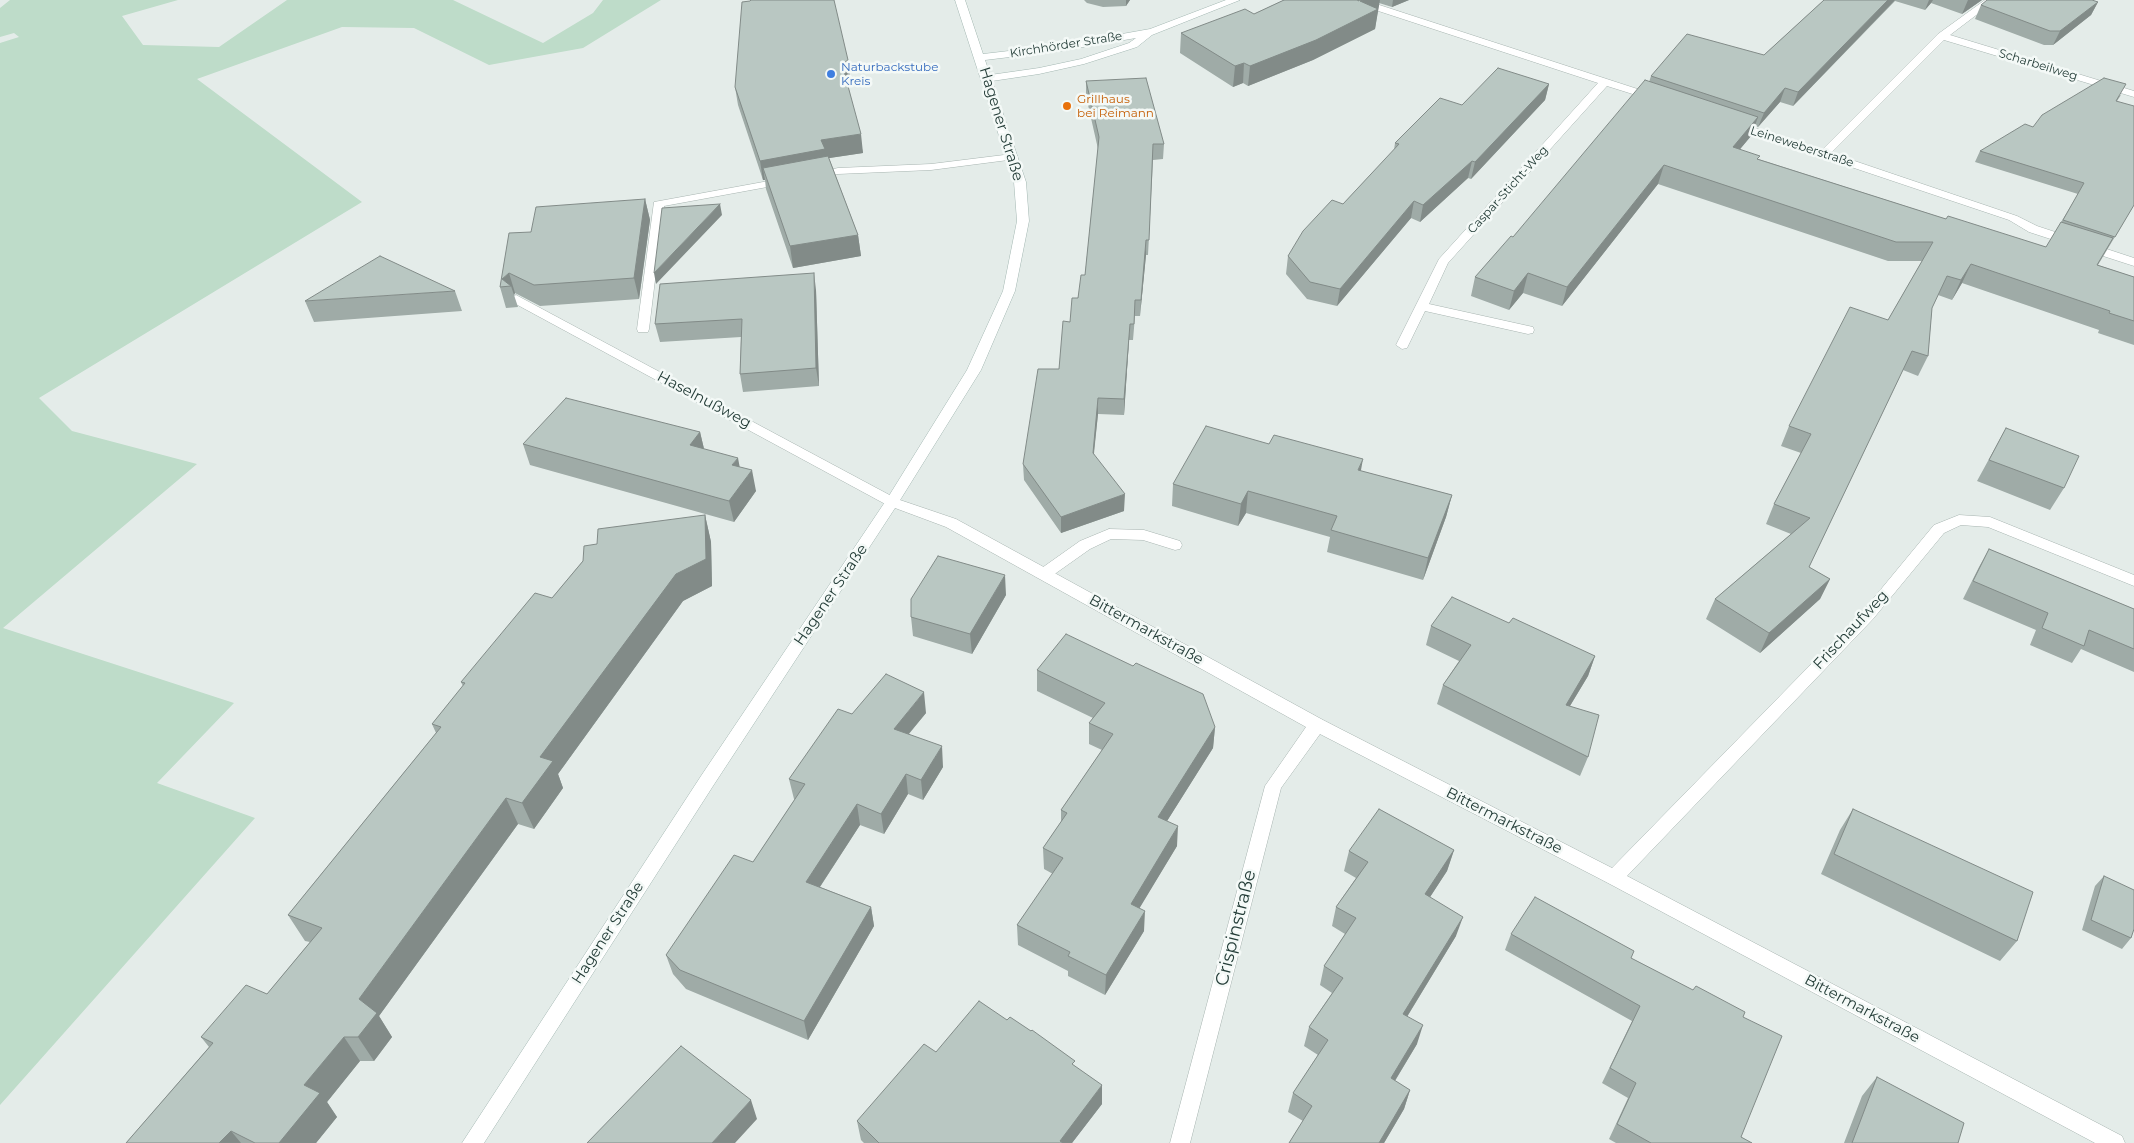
<!DOCTYPE html>
<meta charset="utf-8">
<style>
body{margin:0}
canvas{display:block;background:#e4ece9}
</style>
<canvas width="2134" height="1143"></canvas>
<script>
const c = document.querySelector('canvas').getContext('2d');
c.lineJoin = 'round';
function paint(path, color) { c.fillStyle = color; c.fill(path, 'evenodd'); }
const shape = rows => new Path2D(rows.map(r => 'M' + r).join(''));
function strokePath(path, color, width, dash) { c.strokeStyle = color; c.lineWidth = width; c.lineCap = dash ? 'butt' : 'round'; c.setLineDash(dash || []); c.stroke(path); }
function write(font, color, halo, rows, align = 'center') {
  c.font = font + ' Montserrat,sans-serif'; c.lineWidth = 5; c.setLineDash([]); c.textBaseline = 'middle'; c.strokeStyle = halo; c.fillStyle = color; for (const [text, x, y, turn = 0] of rows) {
    c.save(); c.translate(x, y); c.rotate((+turn || 0) * Math.PI / 180); c.textAlign = isNaN(turn) ? turn : align; if (halo) c.strokeText(text, 0, 0); c.fillText(text, 0, 0); c.restore();
  }
}
paint(shape([
 [10,0,178,0,122,16,143,45,219,47,287,0,453,0,543,43,593,13,603,0,661,0,583,48,489,65,414,28,342,27,197,79,362,202,39,398,72,431,197,464,3,628,234,703,157,783,255,818,0,1105,0,43,19,37,14,33,0,37,0,8]
]), '#bedcc9');
const service = shape([
 [1012,154,1016,155,1018,157,1016,159,931,170,838,174,815,179,809,176,811,174,838,168,931,164,1012,154],
 [785,178,789,179,791,181,789,183,664,206,649,329,648,332,638,332,637,329,654,202,785,178],
 [1109,529,1144,530,1180,541,1182,545,1180,549,1175,550,1143,540,1111,539,1090,549,1049,578,1044,579,1039,578,1036,574,1039,570,1080,541,1109,529]
]);
const minor = shape([
 [1349,0,1364,0,1659,96,1660,98,1655,101,1607,86,1448,263,1429,304,1533,327,1534,330,1533,333,1528,334,1425,311,1407,348,1402,349,1396,345,1439,259,1598,83,1351,2,1349,0],
 [1985,0,1996,0,1950,35,2134,91,2134,97,1944,40,1831,153,2017,216,2037,226,2134,258,2134,266,2029,232,2009,220,1729,126,1728,124,1733,121,1737,122,1822,150,1938,34,1985,0],
 [516,295,897,499,956,519,1323,720,1612,868,1863,611,1934,525,1959,515,1990,517,2134,575,2134,586,1988,527,1961,525,1944,533,1873,619,1627,876,2122,1136,2125,1143,2095,1143,1608,883,1320,734,1281,788,1190,1143,1170,1143,1265,786,1306,727,946,527,887,505,512,302,510,299,516,295]
]);
const secondary = shape([
 [955,0,965,0,983,54,1060,45,1150,29,1226,0,1240,0,1152,35,1137,47,1084,64,1039,74,992,81,1026,182,1029,221,1015,291,981,370,897,505,713,786,484,1143,462,1143,701,776,887,499,967,370,1003,291,1017,221,1014,182,955,0],
 [1136,38,1129,43,1081,59,1039,68,990,75,985,60,1060,51,1136,38]
]);
strokePath(service, '#a7b4b0', 1);
strokePath(minor, '#a7b4b0', 1);
strokePath(secondary, '#a3b7b2', 1);
paint(service, '#fff');
paint(minor, '#fff');
paint(secondary, '#fff');
paint(shape([
 [1084,0,1130,0,1126,6,1103,7,1087,3],
 [1284,0,1409,0,1392,7,1379,3,1375,29,1313,60,1248,86,1243,83,1233,87,1180,53,1181,33,1254,14],
 [1824,0,1982,0,1962,14,1931,3,1925,10,1895,1,1793,106,1780,102,1758,127,1755,126,1751,136,1740,149,1758,159,1946,219,2046,247,2078,194,1975,162,1980,151,2033,127,2121,95,2117,101,2134,205,2098,265,2134,277,2134,345,2098,333,2099,330,1962,283,1952,300,1938,295,1932,308,1928,356,1918,376,1903,370,1809,567,1830,579,1820,599,1760,653,1706,619,1715,599,1791,534,1766,524,1774,504,1801,453,1781,446,1789,426,1888,320,1922,261,1888,261,1658,184,1562,306,1523,293,1509,310,1471,296,1475,277,1513,237,1649,82,1651,76,1764,55],
 [2098,2,2091,15,2053,45,2044,45,1975,19,1981,5],
 [848,60,850,78,847,81,863,153,829,158,858,235,861,256,793,268,766,189,765,180,763,180,738,105,735,87],
 [1086,81,1164,144,1163,159,1153,160,1148,255,1146,255,1140,316,1135,316,1133,340,1129,340,1124,415,1098,414,1094,454,1124,511,1061,533,1024,480,1023,464,1059,369,1070,322,1085,275,1098,149,1086,96],
 [1549,84,1545,100,1471,179,1468,178,1420,222,1411,218,1337,306,1307,299,1286,274,1288,256,1343,204,1394,150,1395,143,1462,105],
 [645,199,650,220,639,299,540,306,515,293,514,295,518,307,506,308,500,287,531,232],
 [816,290,819,386,743,392,740,374,741,337,660,342,655,324],
 [455,291,462,311,314,322,305,301],
 [2006,428,2064,488,2050,510,1977,481],
 [700,432,704,449,739,467,756,491,734,522,530,465,523,444],
 [1361,471,1452,495,1446,517,1423,580,1327,552,1330,537,1246,513,1238,526,1172,506,1173,484],
 [705,515,711,542,712,586,683,601,558,774,563,788,534,829,518,824,379,1016,392,1037,374,1061,360,1061,327,1102,337,1117,316,1143,126,1143,209,1047,201,1037,267,994,310,942,305,941,288,915,436,733,432,724,463,686,461,682,552,598,597,544],
 [1989,549,2134,609,2134,672,2081,649,2072,663,2030,645,2036,630,1963,599,1979,567],
 [1006,595,972,654,913,636,911,617],
 [1509,623,1595,656,1588,676,1570,706,1588,757,1580,776,1437,704,1443,685,1459,661,1426,645,1431,626],
 [1037,670,1215,727,1213,748,1167,821,1177,846,1139,908,1144,931,1105,995,1068,976,1068,971,1018,945,1017,925,1053,874,1044,869,1043,848,1061,822,1061,810,1102,750,1089,744,1089,723,1093,718,1037,691],
 [926,713,909,734,943,767,923,800,908,794,884,834,860,825,820,887,871,907,874,926,808,1040,686,989,673,974,666,955,753,862,795,799,794,799,789,779,852,714],
 [1853,809,2017,941,2000,961,1821,874,1840,830],
 [1454,850,1447,871,1430,897,1456,936,1407,1017,1417,1044,1395,1081,1410,1090,1404,1109,1384,1143,1289,1143,1303,1121,1288,1112,1293,1093,1318,1055,1304,1046,1309,1027,1332,993,1320,985,1324,966,1345,934,1332,926,1336,907,1356,878,1344,871,1349,851],
 [2104,876,2131,938,2122,949,2082,930,2095,886],
 [1511,934,1631,958,1743,1017,1741,1137,1752,1143,1616,1143,1609,1139,1628,1098,1602,1083,1632,1021,1505,950],
 [1007,1020,1031,1031,1074,1066,1102,1104,1072,1143,864,1143,861,1140,857,1121,936,1052],
 [1877,1077,1958,1143,1844,1143,1862,1096]
]), '#9faba7');
paint(shape([
 [1126,0,1130,0,1126,6],
 [1363,0,1380,0,1375,29,1313,60,1248,86,1250,66],
 [1393,0,1409,0,1392,7],
 [1888,0,1895,0,1793,106,1798,92],
 [1929,0,1933,0,1931,3,1925,10],
 [1968,0,1982,0,1962,14],
 [2098,2,2091,15,2053,45,2060,31],
 [848,60,850,78,844,82,842,64],
 [1244,63,1243,83,1233,87,1235,66],
 [1549,84,1545,100,1471,179,1475,162],
 [1785,88,1780,102,1758,127,1764,113],
 [1758,117,1751,136,1726,166,1733,147],
 [861,134,863,153,763,168,765,180,763,180,760,161,821,140],
 [1472,161,1468,178,1420,222,1423,205],
 [1664,165,1658,184,1562,306,1567,287],
 [645,199,650,220,639,299,634,278],
 [1414,201,1411,218,1337,306,1340,289],
 [720,204,722,215,656,284,654,273],
 [858,235,861,256,793,268,790,246],
 [1146,240,1146,255,1140,316,1141,300],
 [1971,264,1962,283,1952,300,1961,280],
 [509,273,515,293,514,295,511,286,502,279],
 [814,273,816,290,819,386,816,368],
 [1528,273,1523,293,1509,310,1514,291],
 [1130,324,1129,340,1124,415,1124,399],
 [1098,398,1098,414,1092,469,1093,453],
 [700,432,705,453,690,445],
 [738,458,742,479,732,465],
 [1363,459,1359,481,1358,470],
 [752,470,756,491,734,522,729,501],
 [1248,491,1246,513,1238,526,1241,504],
 [1125,494,1124,511,1061,533,1061,517],
 [1452,495,1446,517,1423,580,1428,558],
 [705,515,711,542,712,586,683,601,558,774,563,788,534,829,522,803,540,757],
 [1005,575,1006,595,972,654,970,634],
 [1830,579,1820,599,1760,653,1769,633],
 [1595,656,1588,676,1559,724,1566,705],
 [924,692,926,713,896,749,894,729],
 [1215,727,1213,748,1157,837,1158,817],
 [942,746,943,767,923,800,921,780],
 [906,774,908,794,884,834,881,814],
 [506,798,518,824,379,1016,392,1037,374,1061,358,1037,359,999],
 [857,804,860,825,810,902,806,882],
 [1178,826,1177,846,1130,924,1131,904],
 [1454,850,1447,871,1419,914,1425,894],
 [871,907,874,926,808,1040,804,1021],
 [1145,911,1144,931,1105,995,1106,975],
 [1463,917,1456,936,1397,1033,1403,1014],
 [1423,1025,1417,1044,1385,1097,1391,1078],
 [344,1037,360,1061,327,1102,337,1117,316,1143,279,1143,304,1085],
 [1102,1085,1102,1104,1072,1143,1060,1143,1060,1141],
 [1410,1090,1404,1109,1384,1143,1379,1143],
 [751,1100,757,1119,735,1143,712,1143],
 [231,1131,241,1143,219,1143]
]), '#828b88');
const building = shape([
 [751,0,834,0,848,60,842,64,861,134,821,140,825,149,760,161,735,87,742,2,750,1,751,0],
 [1284,0,1357,0,1359,1,1359,0,1363,0,1360,1,1378,9,1316,40,1250,66,1244,63,1235,66,1181,33,1245,9,1254,14,1284,0],
 [1824,0,1888,0,1798,92,1785,88,1764,113,1651,76,1687,34,1764,55,1824,0],
 [1987,0,2092,0,2098,2,2060,31,2050,31,1981,5,1987,0],
 [1498,68,1549,84,1475,162,1472,161,1423,205,1414,201,1340,289,1310,282,1288,256,1303,231,1332,200,1343,204,1399,144,1395,143,1440,98,1462,105,1498,68],
 [1146,78,1164,144,1153,144,1149,240,1146,240,1141,300,1135,300,1134,324,1130,324,1124,399,1098,398,1093,453,1125,494,1061,517,1023,464,1038,369,1059,369,1063,321,1070,322,1072,298,1078,298,1081,275,1085,275,1099,137,1086,81,1146,78],
 [2104,78,2126,84,2116,101,2134,106,2134,205,2115,237,2063,220,2084,183,1980,151,2025,124,2033,127,2042,115,2104,78],
 [1645,80,1758,117,1733,147,1760,156,1757,159,1946,219,1948,216,2046,247,2061,222,2113,238,2097,265,2134,277,2134,321,2109,313,2110,311,1971,264,1961,280,1947,276,1932,308,1928,356,1912,351,1809,567,1830,579,1769,633,1715,599,1810,518,1774,504,1811,434,1789,426,1850,307,1888,320,1933,242,1896,242,1664,165,1567,287,1528,273,1514,291,1475,277,1511,236,1513,237,1645,80],
 [828,156,858,235,790,246,763,168,828,156],
 [645,199,634,278,534,285,509,273,502,279,511,286,500,287,509,233,531,232,536,207,645,199],
 [720,204,654,273,662,208,720,204],
 [380,256,455,291,305,301,380,256],
 [814,273,816,368,740,374,742,319,655,324,660,284,814,273],
 [566,398,700,432,690,445,738,458,732,465,752,470,729,501,523,444,566,398],
 [1206,426,1269,444,1274,435,1363,459,1358,470,1452,495,1428,558,1331,530,1337,516,1248,491,1241,504,1173,484,1206,426],
 [2006,428,2079,456,2064,488,1989,460,2006,428],
 [705,515,706,559,676,574,540,757,553,761,522,803,506,798,359,999,377,1013,358,1037,344,1037,304,1085,320,1093,279,1143,255,1143,231,1131,219,1143,126,1143,213,1043,201,1037,246,985,267,994,322,928,288,915,441,727,432,724,465,683,461,682,535,593,552,598,583,561,584,546,597,544,598,529,705,515],
 [1989,549,2134,609,2134,649,2089,630,2084,646,2042,628,2048,613,1973,581,1989,549],
 [938,556,1005,575,970,634,911,617,911,599,938,556],
 [1452,597,1509,623,1513,618,1595,656,1566,705,1599,715,1588,757,1443,685,1471,645,1431,626,1452,597],
 [1066,634,1133,666,1136,663,1203,694,1215,727,1158,817,1178,826,1131,904,1145,911,1106,975,1068,956,1070,952,1017,925,1063,858,1043,848,1067,813,1061,810,1113,734,1089,723,1105,703,1037,670,1066,634],
 [886,674,924,692,894,729,942,746,921,780,906,774,881,814,857,804,806,882,871,907,804,1021,680,970,666,955,734,855,753,862,805,784,789,779,838,709,852,714,886,674],
 [1379,809,1454,850,1425,894,1463,917,1403,1014,1423,1025,1391,1078,1410,1090,1379,1143,1289,1143,1312,1106,1293,1093,1328,1040,1309,1027,1343,978,1324,966,1356,918,1336,907,1368,862,1349,851,1379,809],
 [1853,809,2033,892,2017,941,1834,854,1853,809],
 [2104,876,2134,890,2134,929,2131,938,2091,920,2104,876],
 [1535,897,1634,951,1631,958,1693,990,1696,986,1745,1012,1743,1017,1782,1036,1741,1137,1752,1143,1651,1143,1617,1124,1636,1083,1610,1068,1640,1006,1511,934,1535,897],
 [979,1001,1007,1020,1010,1017,1031,1031,1032,1030,1075,1061,1072,1064,1102,1085,1060,1141,1063,1143,879,1143,857,1121,924,1044,936,1052,979,1001],
 [681,1046,751,1100,712,1143,587,1143,681,1046],
 [1877,1077,1964,1123,1958,1143,1852,1143,1877,1077]
]);
paint(building, '#b9c7c2');
strokePath(building, '#828b88', 1);
for (const [x, y, r, color] of [
 [831,74,5,"#3f7fe0"],
 [1067,106,5,"#e8710a"]
]) { const dot = new Path2D(); dot.arc(x, y, r, 0, 2 * Math.PI); c.fillStyle = color; c.fill(dot); strokePath(dot, '#f4f9f7', 2); }
write('12px', '#243d38', '#f4f9f7', [
 ["Kirchhörder Straße",1066,45,-9],
 ["Scharbeilweg",2038,65,17],
 ["Leineweberstraße",1802,147,18],
 ["Caspar-Sticht-Weg",1508,190,-48]
]);
write('12px', '#366cbe', '#f4f9f7', [
 ["Naturbackstube",841,67],
 ["Kreis",841,81]
], 'left');
write('12px', '#c56008', '#f4f9f7', [
 ["Grillhaus",1077,99],
 ["bei Reimann",1077,113]
], 'left');
write('15px', '#243d38', '#f4f9f7', [
 ["Hagener Straße",1001,124,73],
 ["Haselnußweg",704,400,28],
 ["Hagener Straße",831,595,-56],
 ["Bittermarkstraße",1146,630,29],
 ["Frischaufweg",1851,630,-47],
 ["Bittermarkstraße",1504,821,27],
 ["Hagener Straße",608,933,-57],
 ["Bittermarkstraße",1862,1009,28]
]);
write('18px', '#243d38', '#f4f9f7', [
 ["Crispinstraße",1236,928,-76]
]);
</script>
